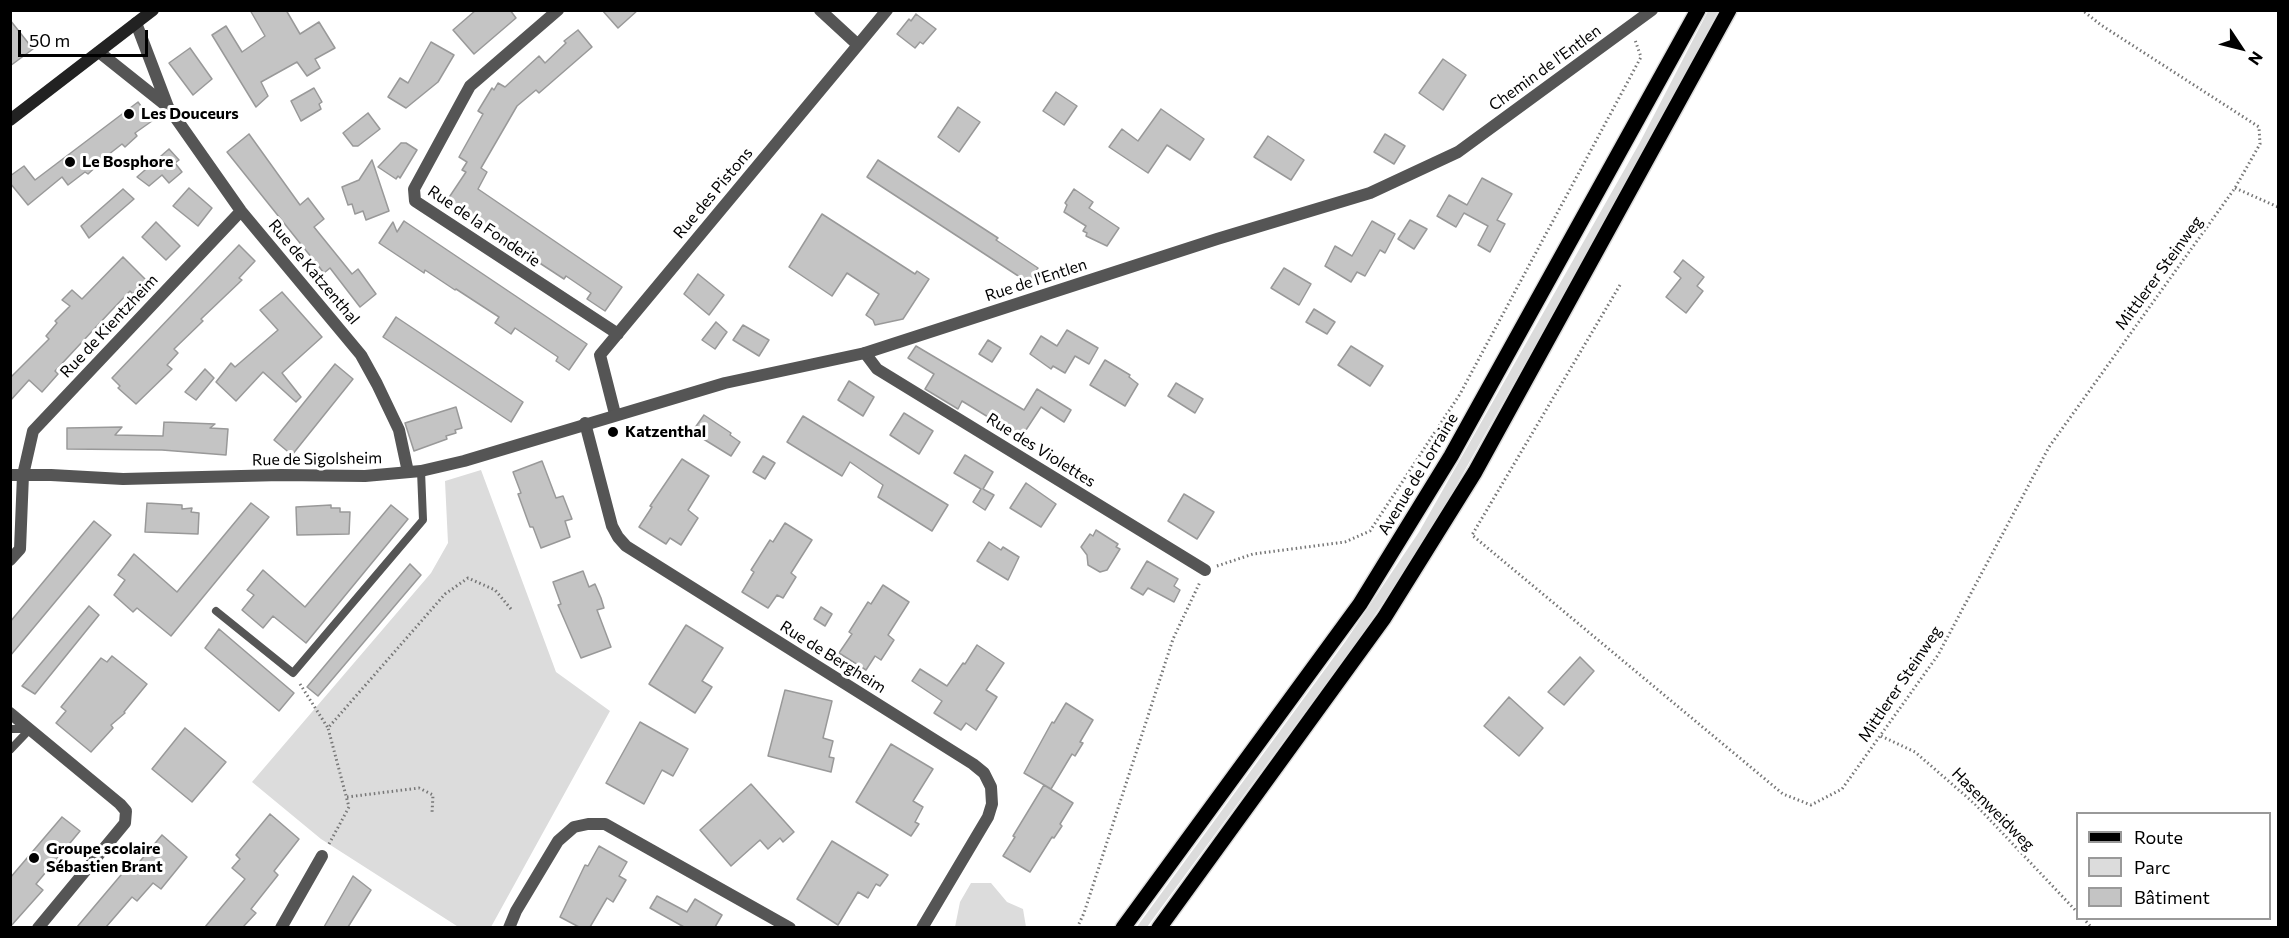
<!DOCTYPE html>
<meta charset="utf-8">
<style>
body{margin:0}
#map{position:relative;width:2289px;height:938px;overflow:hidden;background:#fff;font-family:Commissioner,sans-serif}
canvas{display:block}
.frame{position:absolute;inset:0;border:12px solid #000;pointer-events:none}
.legend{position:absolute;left:2076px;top:812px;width:195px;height:108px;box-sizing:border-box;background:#fff;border:2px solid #999;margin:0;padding:8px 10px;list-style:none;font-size:18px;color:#000}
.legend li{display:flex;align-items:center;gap:12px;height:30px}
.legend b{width:30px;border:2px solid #999}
.north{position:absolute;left:2211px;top:18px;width:60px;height:60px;-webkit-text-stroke:4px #fff;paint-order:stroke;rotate:125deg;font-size:16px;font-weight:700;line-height:24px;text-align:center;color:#000}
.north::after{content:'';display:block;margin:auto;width:21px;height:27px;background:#000;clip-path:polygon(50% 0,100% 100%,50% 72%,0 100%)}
.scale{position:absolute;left:18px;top:30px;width:130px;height:27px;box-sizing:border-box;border:3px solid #000;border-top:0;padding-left:8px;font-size:18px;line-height:21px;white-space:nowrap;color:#000;-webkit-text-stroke:4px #fff;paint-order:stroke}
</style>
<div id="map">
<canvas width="2289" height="938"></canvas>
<div class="frame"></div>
<ul class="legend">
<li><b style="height:8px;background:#000"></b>Route</li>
<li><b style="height:16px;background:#dcdcdc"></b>Parc</li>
<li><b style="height:16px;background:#c4c4c4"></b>Bâtiment</li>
</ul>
<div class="north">N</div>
<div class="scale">50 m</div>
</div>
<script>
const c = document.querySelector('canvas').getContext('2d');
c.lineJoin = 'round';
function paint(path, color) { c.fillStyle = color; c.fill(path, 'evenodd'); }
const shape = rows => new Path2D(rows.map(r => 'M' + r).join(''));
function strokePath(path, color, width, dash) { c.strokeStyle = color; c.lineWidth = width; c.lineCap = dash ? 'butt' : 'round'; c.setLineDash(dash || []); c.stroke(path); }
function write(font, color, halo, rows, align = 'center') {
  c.font = font + ' Commissioner,sans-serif'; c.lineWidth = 6; c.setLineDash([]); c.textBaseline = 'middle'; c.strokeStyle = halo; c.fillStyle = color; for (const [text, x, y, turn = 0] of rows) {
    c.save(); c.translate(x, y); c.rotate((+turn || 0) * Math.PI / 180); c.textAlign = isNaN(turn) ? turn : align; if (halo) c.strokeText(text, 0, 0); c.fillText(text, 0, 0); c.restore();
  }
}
paint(shape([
 [1708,11,1718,11,1668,109,1434,525,1363,633,1147,927,1136,928,1345,642,1419,532,1639,144],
 [481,470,556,672,610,711,491,927,460,928,321,839,252,782,431,573,448,543,445,481],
 [971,883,991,883,1007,902,1023,909,1026,927,955,927,960,902]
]), '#dcdcdc');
const building = shape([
 [250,10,286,10,300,34,319,22,335,48,315,59,320,68,307,76,297,62,261,82,268,96,256,107,212,35,226,26,242,52,265,36,250,10],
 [476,10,510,10,516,18,474,54,453,30,476,10],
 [602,10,638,10,618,28,602,10],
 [916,14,936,29,923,44,920,42,915,48,897,34,909,19,911,21,916,14],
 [10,20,33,49,10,66,10,20],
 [578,30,592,47,539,93,536,90,517,106,481,168,487,172,478,189,622,287,605,311,587,299,591,293,566,276,564,279,535,260,534,261,517,250,518,248,463,210,460,215,444,205,466,172,462,170,467,162,459,157,483,114,478,111,492,88,494,90,498,83,505,87,539,56,545,63,566,43,564,41,578,30],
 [431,42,454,55,438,82,406,108,388,97,400,78,408,83,431,42],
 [190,48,212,79,193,95,169,63,190,48],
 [1443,59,1466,75,1443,110,1419,93,1443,59],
 [314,88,322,102,319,104,321,109,301,121,291,101,314,88],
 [1056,92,1077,106,1064,125,1043,111,1056,92],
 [138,102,152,121,135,133,137,136,125,147,122,144,99,162,100,163,88,174,85,172,68,185,62,177,28,205,10,183,10,176,24,166,35,180,138,102],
 [958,107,980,122,959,152,938,137,958,107],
 [1161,109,1204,139,1190,160,1167,145,1148,173,1109,147,1122,129,1138,141,1161,109],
 [368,113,380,129,358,146,353,146,343,133,368,113],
 [249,134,300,205,308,198,324,219,314,227,352,274,358,269,376,294,360,307,330,268,324,273,227,152,249,134],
 [1385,134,1405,146,1394,164,1374,152,1385,134],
 [1268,136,1304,160,1291,180,1254,157,1268,136],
 [401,143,406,143,417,150,400,178,398,176,396,179,378,167,401,143],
 [169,149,179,160,175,163,182,172,169,183,162,175,149,186,137,177,169,149],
 [372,160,389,211,366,220,363,211,355,214,352,204,348,205,342,187,359,180,372,160],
 [878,160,998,238,996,240,1038,268,1029,283,867,177,878,160],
 [1482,178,1512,194,1497,220,1505,224,1490,252,1478,245,1488,226,1464,213,1456,227,1437,216,1449,195,1467,205,1482,178],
 [189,188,212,208,198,226,173,206,189,188],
 [123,189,134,199,89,238,81,226,123,189],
 [1074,189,1093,202,1089,208,1119,228,1107,246,1086,236,1087,233,1083,231,1086,226,1064,212,1067,205,1065,203,1074,189],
 [822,214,915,274,917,271,929,279,903,319,875,325,873,320,866,315,879,294,847,273,832,296,789,267,822,214],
 [1410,220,1427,229,1414,249,1398,239,1410,220],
 [404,221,587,344,569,370,556,361,558,357,515,328,511,334,495,323,499,317,456,289,455,290,425,270,424,273,379,243,393,222,397,232,404,221],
 [1372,221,1395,234,1385,253,1380,250,1365,276,1357,272,1351,282,1325,266,1335,246,1352,256,1372,221],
 [156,222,180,246,166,260,142,237,156,222],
 [239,245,255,261,239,278,242,280,201,319,203,321,174,349,178,353,167,365,172,369,136,404,118,388,120,386,112,378,239,245],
 [123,257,147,281,133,294,130,291,110,312,55,371,58,374,42,392,29,380,10,401,10,378,49,339,46,336,57,323,55,321,70,306,62,300,72,290,82,299,123,257],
 [1683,260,1704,277,1697,286,1703,291,1686,313,1666,297,1681,278,1674,272,1683,260],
 [1284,268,1311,284,1299,305,1271,288,1284,268],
 [698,274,724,295,709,315,684,294,698,274],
 [282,292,322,337,282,373,301,397,296,402,263,372,236,401,216,382,231,363,235,367,278,330,260,310,282,292],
 [1314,309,1335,322,1327,334,1306,322,1314,309],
 [396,317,523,402,511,422,383,337,396,317],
 [716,322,727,332,715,349,702,340,716,322],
 [743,325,769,340,759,356,733,340,743,325],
 [1067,330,1098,348,1089,364,1075,356,1065,373,1053,366,1051,369,1030,354,1041,336,1057,346,1067,330],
 [988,340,1001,348,992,362,979,354,988,340],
 [916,346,1024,410,1037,389,1071,410,1064,422,1041,407,1020,439,1010,433,1011,431,962,401,958,409,925,389,934,374,908,358,916,346],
 [1351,346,1383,366,1370,386,1338,365,1351,346],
 [1105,360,1130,375,1129,377,1138,384,1125,406,1090,385,1105,360],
 [335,364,353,379,292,455,274,440,335,364],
 [205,369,214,378,196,400,185,392,205,369],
 [849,381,874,397,863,416,838,400,849,381],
 [1176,383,1203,399,1195,413,1168,396,1176,383],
 [456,407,462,428,455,430,456,433,446,436,447,439,414,451,405,423,456,407],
 [904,413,933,431,919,454,890,435,904,413],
 [704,415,731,433,730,435,740,442,731,456,692,432,704,415],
 [803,416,948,505,932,531,878,497,883,485,850,462,842,476,787,442,803,416],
 [164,422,215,424,210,428,228,429,226,455,162,450,67,449,67,428,122,427,115,435,163,436,164,422],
 [965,455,993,472,983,489,994,495,985,510,973,502,981,489,954,473,965,455],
 [763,456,775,463,765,479,753,472,763,456],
 [682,459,709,476,688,510,698,518,681,545,670,538,666,544,639,527,652,507,650,506,682,459],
 [542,461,556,498,563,496,572,519,565,521,570,537,541,548,533,527,530,527,518,494,521,493,513,472,542,461],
 [1026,483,1056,504,1041,527,1010,508,1026,483],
 [1184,494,1214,512,1197,539,1168,521,1184,494],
 [147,503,182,505,182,509,192,508,191,512,199,513,198,534,145,532,147,503],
 [251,503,269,517,171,636,137,608,133,612,114,595,125,580,118,575,134,554,177,592,251,503],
 [331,505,331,508,340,508,340,512,350,512,349,534,297,535,296,507,331,505],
 [391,505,408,519,306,643,273,616,263,628,242,610,254,595,247,590,263,570,305,607,391,505],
 [94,521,111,535,10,656,10,622,94,521],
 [785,523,812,540,791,573,796,577,783,598,777,595,768,608,742,592,754,572,751,570,758,559,770,540,773,542,785,523],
 [1096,530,1118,544,1116,547,1120,549,1107,570,1100,572,1088,565,1087,555,1081,547,1090,534,1093,536,1096,530],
 [989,542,1001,550,1003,547,1019,557,1008,580,977,561,989,542],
 [1147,561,1178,579,1174,586,1180,590,1174,602,1148,588,1143,595,1131,588,1147,561],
 [410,564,421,575,318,696,307,687,410,564],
 [583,571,589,587,595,584,601,598,604,608,597,610,611,647,581,658,558,605,561,604,553,582,583,571],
 [883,585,909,602,888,635,894,640,881,660,875,656,866,670,839,653,852,634,849,632,868,602,871,604,883,585],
 [89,606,99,615,35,694,22,686,89,606],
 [821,607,832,614,825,626,814,619,821,607],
 [686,625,723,648,702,681,712,687,695,713,649,684,686,625],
 [219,629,294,693,279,711,205,648,219,629],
 [977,645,1004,663,986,690,997,697,976,730,966,723,961,730,934,713,942,701,912,681,920,669,947,686,963,663,965,664,977,645],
 [112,656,147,684,124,712,125,713,111,725,113,728,91,752,56,723,66,711,61,707,101,658,107,662,112,656],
 [1580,657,1594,671,1564,705,1548,692,1580,657],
 [785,690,832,701,823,738,833,741,829,757,834,758,831,772,768,756,785,690],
 [1509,697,1543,728,1519,756,1484,726,1509,697],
 [1066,703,1093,720,1080,742,1083,743,1075,756,1072,754,1051,789,1024,773,1052,722,1054,723,1066,703],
 [640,722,688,749,673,776,662,770,644,804,606,783,640,722],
 [185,728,226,762,192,802,152,769,185,728],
 [891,744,933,769,913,801,923,807,915,822,919,824,911,836,856,802,891,744],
 [751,784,794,832,783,842,780,838,768,849,760,840,731,866,700,830,751,784],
 [1044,785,1073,803,1060,824,1062,826,1054,838,1052,837,1030,872,1003,856,1015,837,1013,836,1044,785],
 [270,814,299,839,274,871,278,875,251,909,256,913,243,927,205,927,245,879,232,868,240,859,236,855,270,814],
 [62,817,80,831,36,884,43,890,10,927,10,878,62,817],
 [162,835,187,857,161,889,153,883,137,901,132,897,106,927,77,927,132,862,136,866,162,835],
 [832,841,888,875,880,886,876,884,868,898,858,892,838,925,797,899,832,841],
 [599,846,627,862,619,876,626,880,613,902,607,898,590,927,579,927,560,917,585,865,588,866,599,846],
 [353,876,371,890,348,927,324,927,353,876],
 [657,896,687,912,695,899,722,915,715,927,684,927,650,908,657,896]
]);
paint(building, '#c4c4c4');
strokePath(building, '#999', 1.5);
const primary = shape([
 [1123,928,1360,604,1451,456,1698,10],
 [1159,928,1384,618,1475,472,1729,10]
]);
strokePath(primary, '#dbdbdb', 18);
strokePath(shape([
 [2235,188,2278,207],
 [1620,285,1472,535,1783,794,1811,805,1842,789,1938,655,2049,447,2235,188,2260,144,2259,127,2101,25,2082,10],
 [1217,566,1253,554,1345,542,1370,531,1460,394,1641,57,1635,40],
 [300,684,328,728],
 [1881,736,1915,752,1975,804,2078,913],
 [347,797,419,788,433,795,432,813],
 [329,844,349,807,328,728,445,594,468,578,495,590,511,609],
 [2083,918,2092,928],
 [1077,928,1084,913,1173,639,1200,582]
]), '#777', 3, [1.5, 3]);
strokePath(shape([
 [216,611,293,673,423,520,421,471],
 [10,729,29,729],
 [10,750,30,729]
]), '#555', 8);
strokePath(shape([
 [558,10,470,86,414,189,415,201,618,334],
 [858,45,887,10],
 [99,52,168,107,136,23],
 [168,107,241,211,361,355,377,384,399,430,408,472],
 [865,353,877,369,1205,570],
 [615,414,600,355,858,45,820,10],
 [585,423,612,526,618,537,626,546,973,764,984,773,991,787,992,804,988,817,922,928],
 [10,560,20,549,23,475,33,431,241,211],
 [10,713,120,804,126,811,125,823,38,928],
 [281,928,322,856],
 [509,928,516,911,558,841,574,827,588,824,605,824,790,928]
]), '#555', 12);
strokePath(shape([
 [10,475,51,475,123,479,281,475,365,476,421,471,464,461,725,383,865,353,1217,239,1370,193,1458,152,1652,10]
]), '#555', 12);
strokePath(shape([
 [10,120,153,10]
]), '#222', 12);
strokePath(primary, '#000', 15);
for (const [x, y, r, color] of [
 [129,114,6,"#000"],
 [70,162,6,"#000"],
 [613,432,6,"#000"],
 [34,858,6,"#000"]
]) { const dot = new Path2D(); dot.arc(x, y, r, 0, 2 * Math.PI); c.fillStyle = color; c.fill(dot); strokePath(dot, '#fff', 2); }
write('16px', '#000', '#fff', [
 ["Chemin de l'Entlen",1545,68,-36],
 ["Rue des Pistons",713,193,-50],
 ["Rue de la Fonderie",484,226,34],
 ["Rue de Katzenthal",314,272,50],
 ["Mittlerer Steinweg",2159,273,-54],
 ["Rue de l'Entlen",1036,280,-18],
 ["Rue de Kientzheim",109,326,-47],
 ["Rue des Violettes",1041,450,32],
 ["Rue de Sigolsheim",317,459,-1],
 ["Avenue de Lorraine",1418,474,-59],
 ["Rue de Bergheim",833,657,32],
 ["Mittlerer Steinweg",1900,684,-56],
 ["Hasenweidweg",1993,809,45]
]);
write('bold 16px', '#000', '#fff', [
 ["Les Douceurs",141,114],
 ["Le Bosphore",82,162],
 ["Katzenthal",625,432],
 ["Groupe scolaire",46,849],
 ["Sébastien Brant",46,867]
], 'left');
</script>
